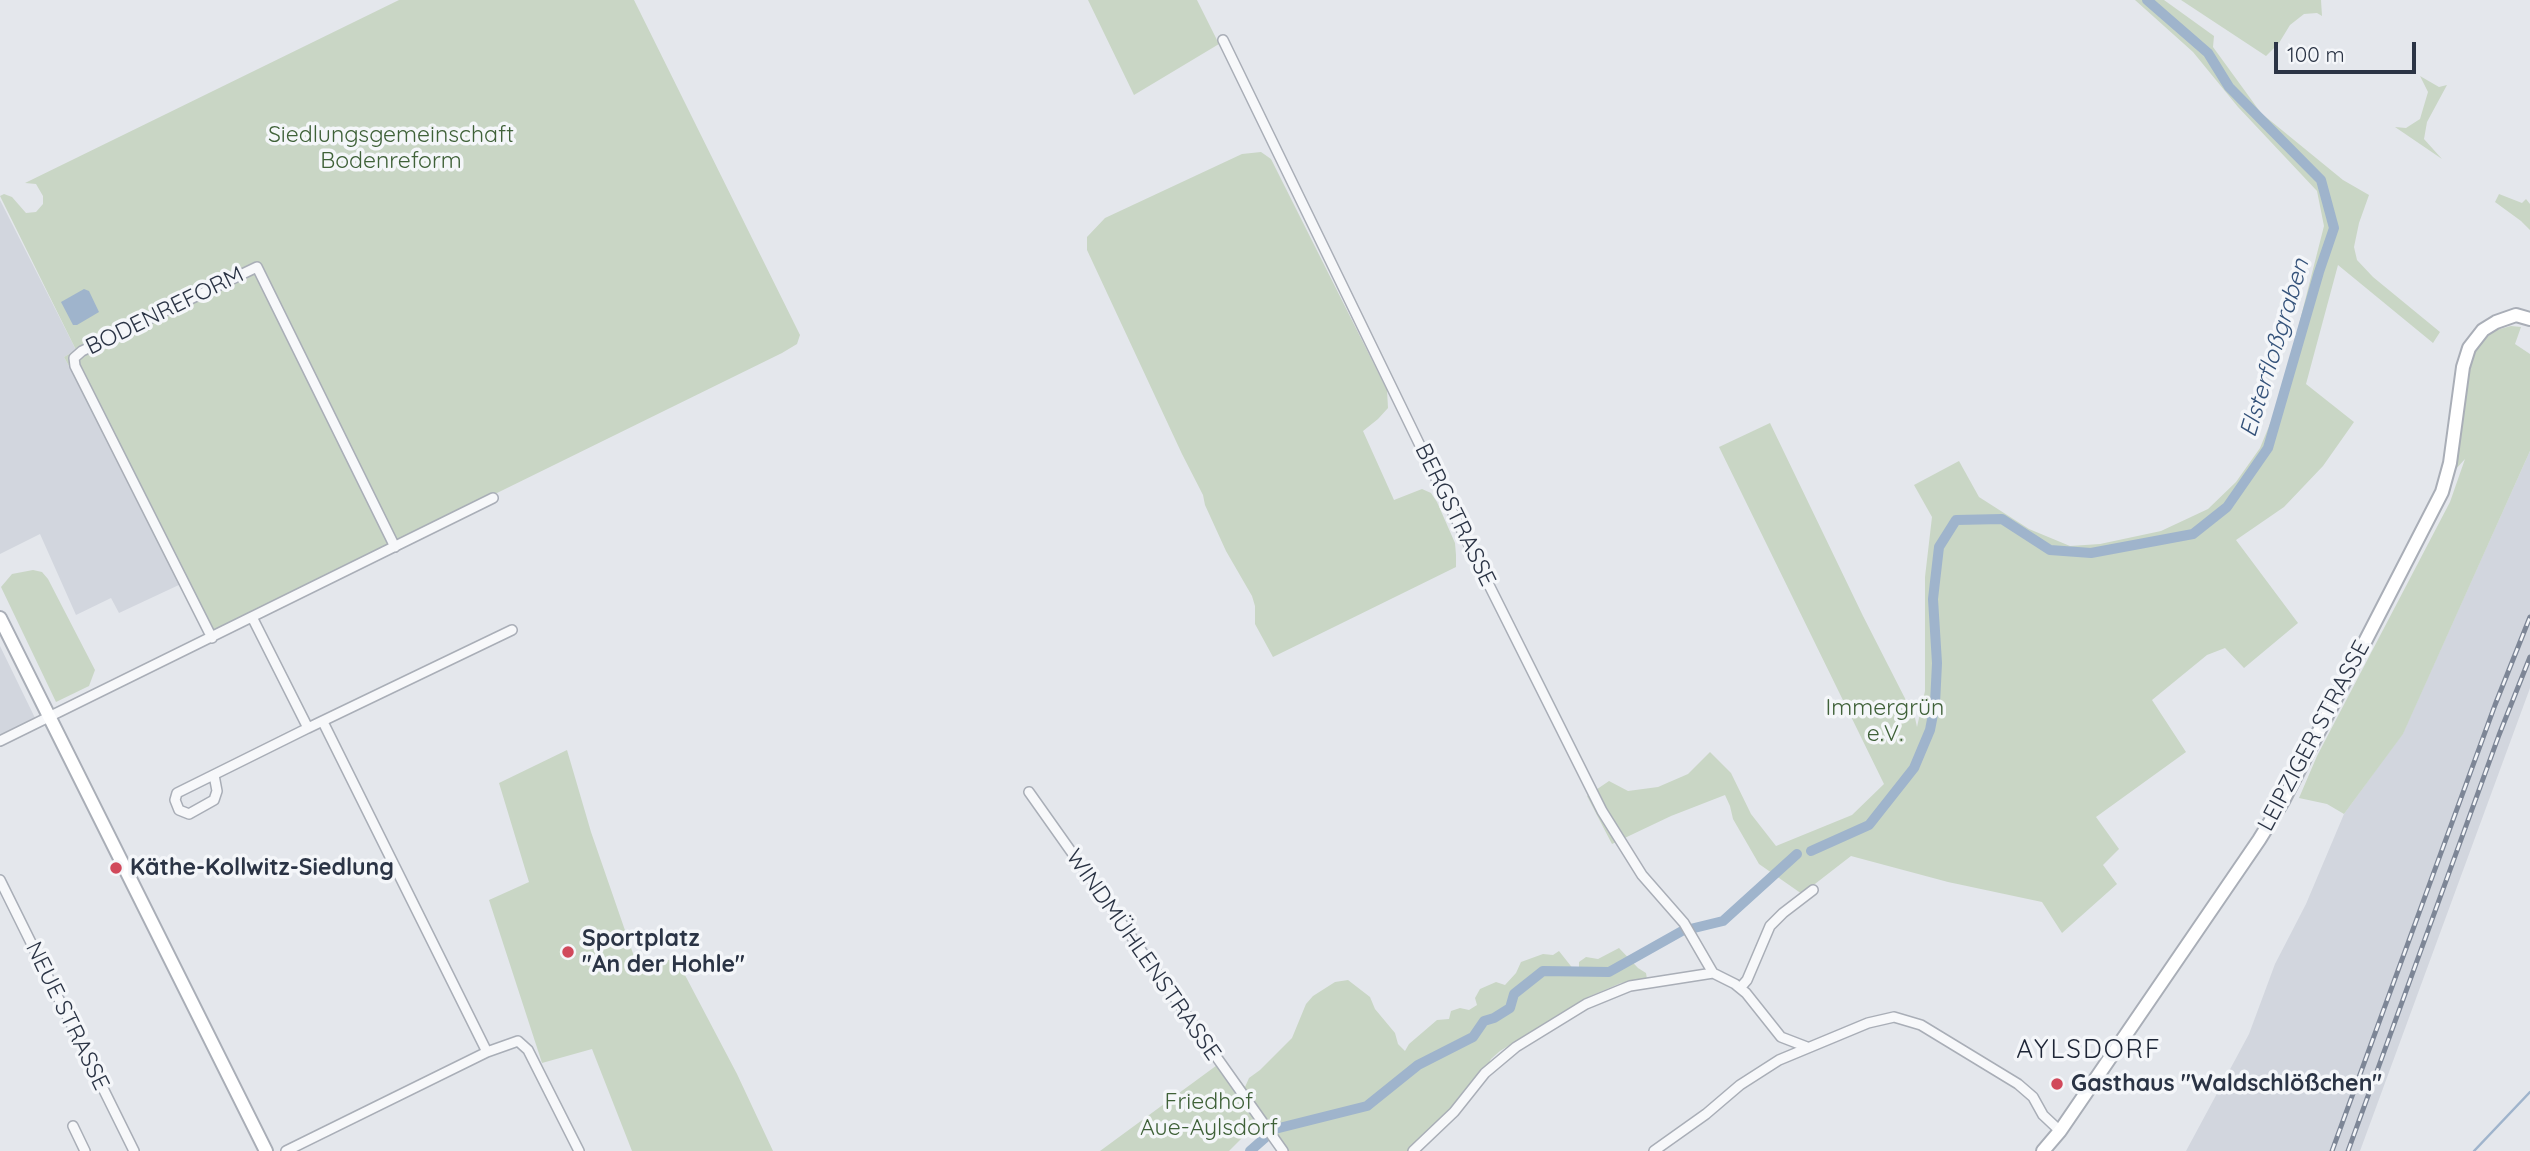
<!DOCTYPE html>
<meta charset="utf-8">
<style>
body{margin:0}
#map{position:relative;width:2530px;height:1151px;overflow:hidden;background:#e4e7ec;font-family:Quicksand,sans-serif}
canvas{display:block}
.scale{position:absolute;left:2274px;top:42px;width:142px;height:32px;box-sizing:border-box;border:4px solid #2b3445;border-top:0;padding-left:9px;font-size:21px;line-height:24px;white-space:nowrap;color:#2b3445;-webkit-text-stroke:5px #f4f6f9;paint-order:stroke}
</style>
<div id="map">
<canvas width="2530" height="1151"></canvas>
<div class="scale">100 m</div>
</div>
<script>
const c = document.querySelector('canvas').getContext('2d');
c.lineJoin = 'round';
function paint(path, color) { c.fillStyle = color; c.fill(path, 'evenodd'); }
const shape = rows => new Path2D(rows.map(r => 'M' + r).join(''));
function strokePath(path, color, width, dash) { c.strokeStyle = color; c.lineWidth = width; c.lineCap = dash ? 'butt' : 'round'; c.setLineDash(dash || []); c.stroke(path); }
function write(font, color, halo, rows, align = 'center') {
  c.font = font + ' Quicksand,sans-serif'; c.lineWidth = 7; c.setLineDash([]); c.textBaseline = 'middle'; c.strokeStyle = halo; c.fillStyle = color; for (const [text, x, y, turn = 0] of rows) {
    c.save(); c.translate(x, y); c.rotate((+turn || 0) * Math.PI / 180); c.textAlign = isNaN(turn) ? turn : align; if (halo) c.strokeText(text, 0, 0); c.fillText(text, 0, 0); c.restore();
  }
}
paint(shape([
 [0,200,76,350,64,357,107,436,181,584,119,613,111,598,76,615,40,534,0,554],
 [2530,451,2530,688,2360,1151,2186,1151,2249,1034,2275,964,2306,904,2344,814,2403,733],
 [0,646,35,718,0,735]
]), '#d2d6de');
paint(shape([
 [399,0,634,0,800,335,797,344,782,353,214,632,64,357,76,350,0,196,4,194,12,197,26,213,36,212,43,204,43,196,36,184,25,183],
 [1088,0,1197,0,1219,44,1134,95],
 [2135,0,2164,0,2214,36,2213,47,2261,113,2343,180,2369,195,2359,223,2354,247,2357,260,2373,277,2440,332,2433,343,2338,265,2306,384,2354,422,2323,466,2284,507,2236,540,2298,623,2244,668,2225,648,2207,655,2152,700,2186,752,2096,817,2119,849,2103,865,2117,884,2062,933,2042,902,1948,882,1851,856,1802,894,1759,864,1733,819,1730,806,1725,795,1671,816,1612,844,1587,796,1609,781,1628,791,1658,787,1688,774,1710,752,1731,773,1751,814,1776,846,1852,815,1884,784,1719,447,1770,423,1863,616,1915,718,1917,727,1925,691,1925,577,1932,517,1914,485,1959,461,1979,497,2029,529,2070,546,2100,544,2161,531,2208,509,2236,482,2260,448,2272,419,2293,348,2324,226,2317,191,2238,107,2193,52],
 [2181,0,2321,0,2322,16,2317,13,2304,14,2290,25,2279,43,2266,56],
 [2420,76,2439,87,2447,85,2427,122,2424,139,2442,159,2395,127,2406,128,2420,119,2428,92],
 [1261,152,1271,159,1387,390,1388,408,1378,419,1363,431,1394,500,1422,489,1431,493,1437,502,1455,543,1456,555,1456,567,1273,657,1255,624,1255,606,1252,596,1226,551,1205,505,1203,495,1182,454,1087,250,1087,237,1105,218,1242,154],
 [2499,194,2522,203,2526,199,2530,204,2530,230,2521,221,2495,202],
 [2511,326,2521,327,2515,344,2530,354,2530,451,2403,734,2344,814,2327,804,2299,798,2317,756,2450,502,2465,459,2455,470,2471,358,2485,337,2493,331],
 [33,570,42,572,48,579,95,670,89,686,56,702,1,587,12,574],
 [567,750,591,832,638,968,676,958,737,1074,773,1151,632,1151,592,1049,542,1063,489,900,529,882,499,783],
 [1619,948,1638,968,1646,973,1647,979,1621,983,1588,997,1500,1051,1491,1059,1488,1065,1479,1073,1450,1109,1408,1151,1289,1151,1264,1116,1229,1151,1100,1151,1224,1060,1245,1087,1249,1078,1260,1070,1292,1038,1306,1004,1313,996,1335,982,1348,980,1370,997,1375,1009,1395,1033,1398,1044,1405,1051,1409,1044,1437,1020,1449,1019,1451,1011,1460,1008,1469,1010,1477,1005,1475,998,1480,989,1496,982,1505,985,1516,973,1521,962,1543,954,1553,955,1559,951,1574,970,1579,967,1579,962,1586,957,1598,959]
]), '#c9d6c5');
paint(shape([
 [84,289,89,291,99,312,77,325,73,325,61,302]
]), '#9fb4cc');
strokePath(shape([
 [2474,1151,2530,1092]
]), '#9fb4cc', 2.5);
strokePath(shape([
 [1811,851,1869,825,1914,768,1930,730,1935,704,1937,663,1933,599,1939,547,1956,520,2002,519,2050,550,2091,553,2193,534,2227,507,2268,448,2319,272,2334,228,2321,180,2229,87,2208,53,2147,0],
 [1250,1151,1275,1129,1367,1106,1418,1065,1473,1037,1484,1021,1494,1018,1510,1008,1514,994,1543,971,1609,972,1682,931,1723,921,1797,854]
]), '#9fb4cc', 10);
const street = shape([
 [1223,40,1447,501,1602,811,1642,875,1684,923,1713,973],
 [212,638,75,366,74,358,82,351,257,267,395,547],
 [323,722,487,1052],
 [308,728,512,630],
 [0,741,493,498],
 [214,775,217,791,214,800,189,814,179,810,175,800,177,793,308,728,252,617],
 [1029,792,1283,1151],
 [0,880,134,1151],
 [1740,988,1747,980,1770,926,1783,913,1813,890],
 [73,1126,85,1151],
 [286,1151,487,1052,518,1041,528,1050,579,1151],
 [1413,1151,1454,1112,1485,1073,1516,1047,1586,1004,1630,986,1713,973,1735,984,1746,993,1781,1037,1807,1047],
 [1654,1151,1706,1114,1740,1085,1779,1060,1868,1023,1894,1017,1921,1025,2018,1084,2033,1097,2043,1115,2060,1131]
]);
const secondary = shape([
 [0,618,266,1151],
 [2043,1151,2060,1131,2259,840,2283,801,2442,492,2450,463,2463,367,2469,348,2483,330,2496,322,2516,315,2530,319]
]);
strokePath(street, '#a9aeb7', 12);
strokePath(secondary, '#a9aeb7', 16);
strokePath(street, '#f7f8fa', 9);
strokePath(secondary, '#fff', 12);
const rail = shape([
 [2332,1151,2495,705,2530,617],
 [2348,1151,2499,735,2530,657]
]);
strokePath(rail, '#7d8696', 5);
strokePath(rail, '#f4f6f9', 2.5, [8]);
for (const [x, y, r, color] of [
 [116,868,7,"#d1495b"],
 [568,952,7,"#d1495b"],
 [2057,1084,7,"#d1495b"]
]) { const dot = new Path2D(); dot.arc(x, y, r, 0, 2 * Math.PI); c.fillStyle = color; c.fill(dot); strokePath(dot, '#f4f6f9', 2.5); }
write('23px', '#3f6138', '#f4f6f9', [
 ["Siedlungsgemeinschaft",391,135],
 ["Bodenreform",391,161],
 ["Immergrün",1885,708],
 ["e.V.",1885,734],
 ["Friedhof",1209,1102],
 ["Aue-Aylsdorf",1209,1128]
]);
write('23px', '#2b3445', '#f4f6f9', [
 ["BODENREFORM",165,311,-26],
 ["BERGSTRASSE",1455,515,64],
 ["LEIPZIGER STRASSE",2314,736,-62],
 ["WINDMÜHLENSTRASSE",1143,955,55],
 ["NEUE STRASSE",67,1016,64]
]);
write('bold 23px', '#2b3445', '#f4f6f9', [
 ["Käthe-Kollwitz-Siedlung",130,868],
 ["Sportplatz",582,939],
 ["\"An der Hohle\"",582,965],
 ["Gasthaus \"Waldschlößchen\"",2071,1084]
], 'left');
write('italic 24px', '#34527a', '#f4f6f9', [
 ["Elsterfloßgraben",2275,348,-73]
]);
c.letterSpacing = '2px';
write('26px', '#1d2536', '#f4f6f9', [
 ["AYLSDORF",2089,1050]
]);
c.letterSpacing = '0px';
</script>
